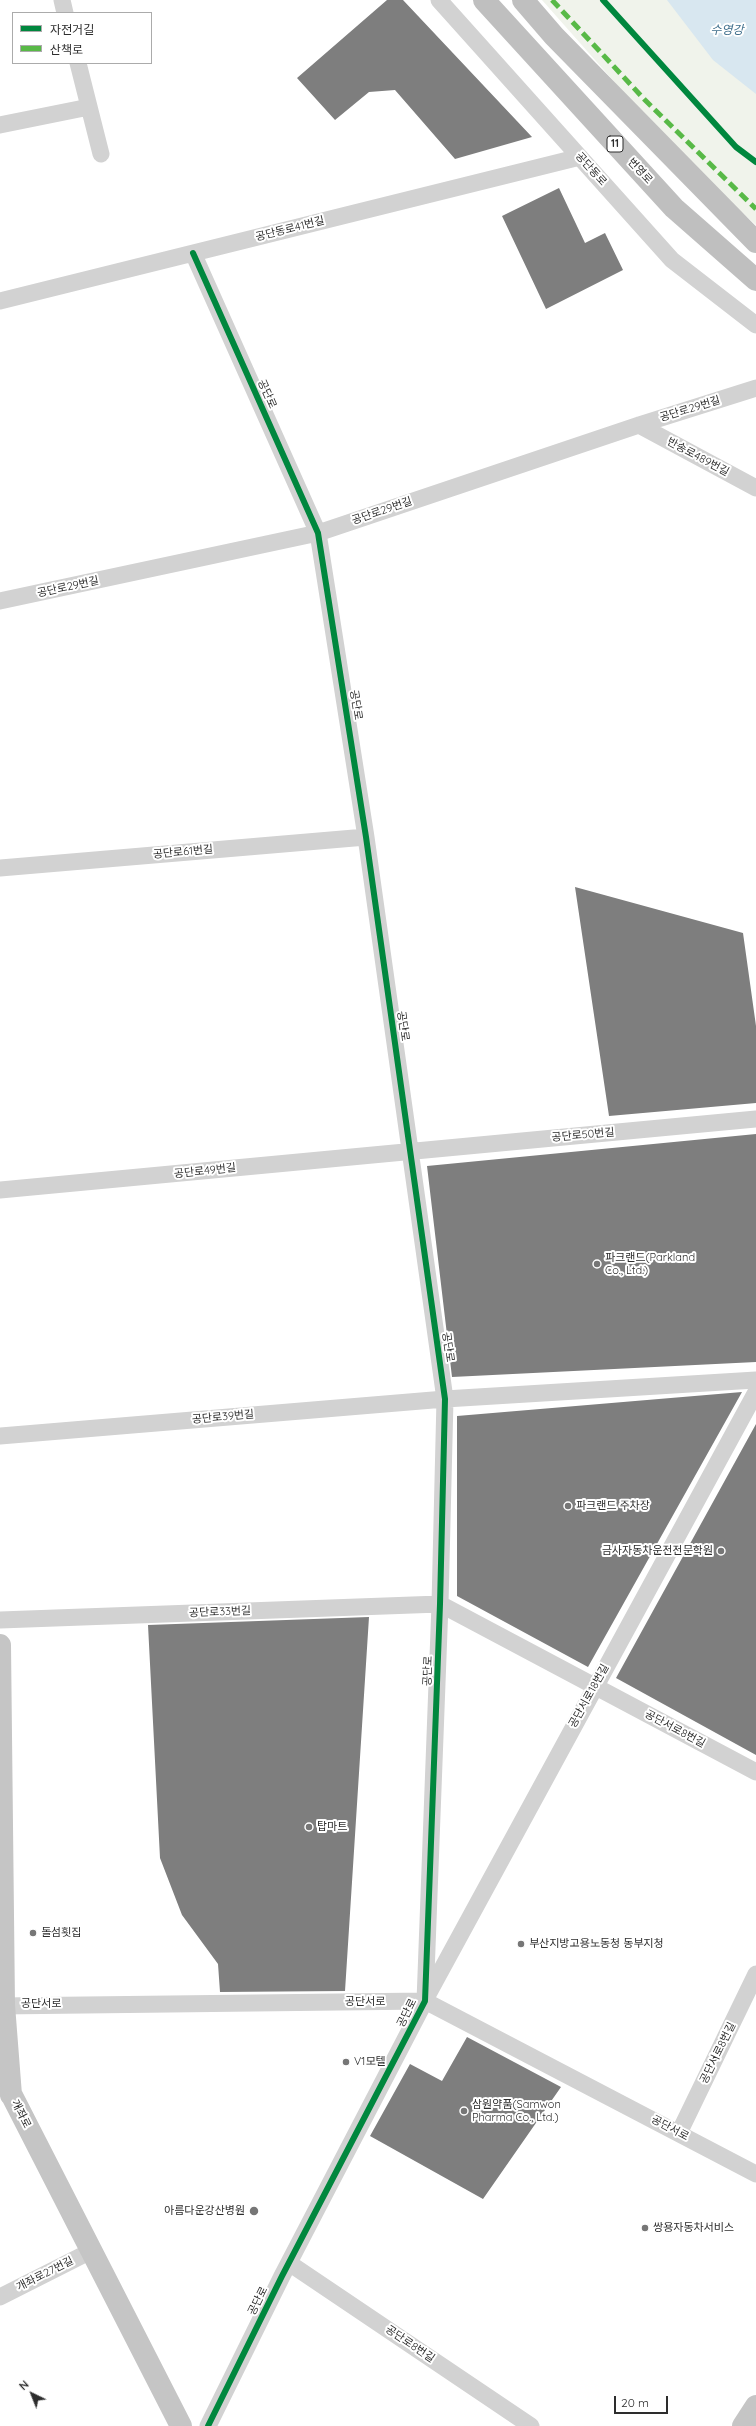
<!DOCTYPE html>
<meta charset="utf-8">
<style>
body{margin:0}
#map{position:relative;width:756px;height:2426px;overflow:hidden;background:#fff;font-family:Quicksand,"Noto Sans KR",sans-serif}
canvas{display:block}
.legend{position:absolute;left:12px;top:12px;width:140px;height:52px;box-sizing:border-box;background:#fff;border:1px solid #ababab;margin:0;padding:5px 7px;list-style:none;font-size:12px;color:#2d2d2d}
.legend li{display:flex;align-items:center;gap:8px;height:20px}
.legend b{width:20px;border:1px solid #ababab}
.north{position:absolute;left:12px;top:2374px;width:40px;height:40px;-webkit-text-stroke:3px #fff;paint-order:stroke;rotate:317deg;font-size:11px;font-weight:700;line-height:16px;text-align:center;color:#2d2d2d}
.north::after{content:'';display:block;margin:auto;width:14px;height:18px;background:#2d2d2d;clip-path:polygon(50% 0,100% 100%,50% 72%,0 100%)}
.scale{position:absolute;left:614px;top:2396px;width:54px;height:18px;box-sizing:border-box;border:2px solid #2d2d2d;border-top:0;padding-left:5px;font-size:12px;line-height:14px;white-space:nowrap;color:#2d2d2d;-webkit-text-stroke:3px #fff;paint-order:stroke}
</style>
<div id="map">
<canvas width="756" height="2426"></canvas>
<ul class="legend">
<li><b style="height:5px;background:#00873e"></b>자전거길</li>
<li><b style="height:5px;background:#58b947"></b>산책로</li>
</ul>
<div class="north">N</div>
<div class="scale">20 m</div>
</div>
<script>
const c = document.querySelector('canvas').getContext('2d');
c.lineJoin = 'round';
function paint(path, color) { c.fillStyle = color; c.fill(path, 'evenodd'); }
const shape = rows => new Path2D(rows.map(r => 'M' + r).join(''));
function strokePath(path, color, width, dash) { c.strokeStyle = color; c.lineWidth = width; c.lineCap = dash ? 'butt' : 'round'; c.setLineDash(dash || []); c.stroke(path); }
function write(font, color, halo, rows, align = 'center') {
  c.font = font + ' Quicksand,"Noto Sans KR",sans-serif'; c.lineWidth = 4; c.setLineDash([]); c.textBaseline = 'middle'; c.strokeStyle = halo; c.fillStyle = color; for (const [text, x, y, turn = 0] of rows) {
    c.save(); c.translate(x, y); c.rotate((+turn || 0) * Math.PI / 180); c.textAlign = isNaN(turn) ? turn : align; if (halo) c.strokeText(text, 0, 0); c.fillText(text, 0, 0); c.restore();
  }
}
paint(shape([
 [542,0,756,0,756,225,716,189,641,112]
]), '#f0f3eb');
paint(shape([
 [667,0,756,0,756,94,713,60]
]), '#d8e7f0');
paint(shape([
 [387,0,403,0,532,137,455,159,395,90,369,92,335,120,297,78],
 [559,188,585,243,605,233,623,270,546,309,502,216],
 [575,887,743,933,756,1026,756,1103,609,1116],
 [756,1134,756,1362,452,1377,427,1166],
 [742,1392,588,1667,457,1596,457,1416],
 [756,1424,756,1755,616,1678],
 [369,1617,345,1991,220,1992,218,1964,182,1915,160,1858,148,1625],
 [467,2037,561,2087,483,2199,370,2136,410,2064,442,2081]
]), '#7e7e7e');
strokePath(shape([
 [62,0,65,13],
 [439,0,672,260,756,325],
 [78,63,101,154],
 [0,125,89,107],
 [193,253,318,533,366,837,445,1399,440,1604,425,2001,282,2276,208,2426],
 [0,301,580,157],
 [639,425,756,488],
 [0,601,318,533,639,425,756,388],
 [0,868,366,837],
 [0,1190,756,1119],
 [0,1436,445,1399,756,1380],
 [0,1620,440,1604,756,1772],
 [426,1998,756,1392],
 [0,2006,425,2001,756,2174],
 [679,2133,756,1974],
 [289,2263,531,2426],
 [0,2297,91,2251]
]), '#d2d2d2', 17);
strokePath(shape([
 [0,1645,4,2005,11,2095],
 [5,2082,181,2426],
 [743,2426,756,2406]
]), '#c5c5c5', 22);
strokePath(shape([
 [484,0,674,208,756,280],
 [523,0,554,36,756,242]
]), '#bfbfbf', 22);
strokePath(shape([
 [552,0,645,100,756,209]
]), '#58b947', 5, [10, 5]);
strokePath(shape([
 [603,0,736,147,756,162],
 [193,253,318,533,366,837,445,1399,440,1604,425,2001,282,2276,208,2426]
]), '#00873e', 6);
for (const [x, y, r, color] of [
 [597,1264,4,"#767676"],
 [568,1506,4,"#767676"],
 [721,1551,4,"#767676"],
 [309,1827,4,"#767676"],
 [33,1933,4,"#767676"],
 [521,1944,4,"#767676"],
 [346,2062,4,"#767676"],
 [464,2111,4,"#767676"],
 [254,2211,5,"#767676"],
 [645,2228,4,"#767676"]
]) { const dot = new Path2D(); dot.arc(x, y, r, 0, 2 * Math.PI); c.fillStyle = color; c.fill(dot); strokePath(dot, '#fff', 1.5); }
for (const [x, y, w] of [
 [615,144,16]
]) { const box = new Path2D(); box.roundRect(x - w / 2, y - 8, w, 16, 3); c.fillStyle = '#fff'; c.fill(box); strokePath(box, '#2d2d2d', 1); }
write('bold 10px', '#2d2d2d', null, [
 ["11",615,144]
]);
write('11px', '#2d2d2d', '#fff', [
 ["공단동로",591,169,48],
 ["번영로",640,171,47],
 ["공단동로41번길",290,229,-14],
 ["공단로",267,394,66],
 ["공단로29번길",690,409,-17],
 ["반송로489번길",698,457,28],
 ["공단로29번길",382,511,-19],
 ["공단로29번길",68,587,-12],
 ["공단로",356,705,81],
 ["공단로61번길",183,852,-5],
 ["공단로",403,1026,82],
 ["공단로50번길",583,1135,-5],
 ["공단로49번길",205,1171,-6],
 ["공단로",448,1347,82],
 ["공단로39번길",223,1417,-5],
 ["공단로33번길",220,1612,-2],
 ["공단로",428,1671,-88],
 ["공단서로18번길",589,1696,-61],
 ["공단서로8번길",675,1729,28],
 ["공단서로",365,2002],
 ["공단서로",41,2004],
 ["공단로",407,2013,-64],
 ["공단서로8번길",718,2053,-64],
 ["개좌로",21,2114,63],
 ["공단서로",670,2128,28],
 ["개좌로27번길",45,2274,-27],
 ["공단로",258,2301,-64],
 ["공단로8번길",410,2344,34]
]);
write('11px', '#2d2d2d', '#fff', [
 ["파크랜드(Parkland",605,1258],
 ["Co., Ltd.)",605,1271],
 ["파크랜드 주차장",576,1506],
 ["금사자동차운전전문학원",713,1551,"right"],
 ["탑마트",317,1827],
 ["돌섬횟집",41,1933],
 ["부산지방고용노동청 동부지청",529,1944],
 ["V1모텔",354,2062],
 ["삼원약품(Samwon",472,2105],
 ["Pharma Co., Ltd.)",472,2118],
 ["아름다운강산병원",245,2211,"right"],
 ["쌍용자동차서비스",653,2228]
], 'left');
write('italic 12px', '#3f6f8c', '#fff', [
 ["수영강",727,30]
]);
</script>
